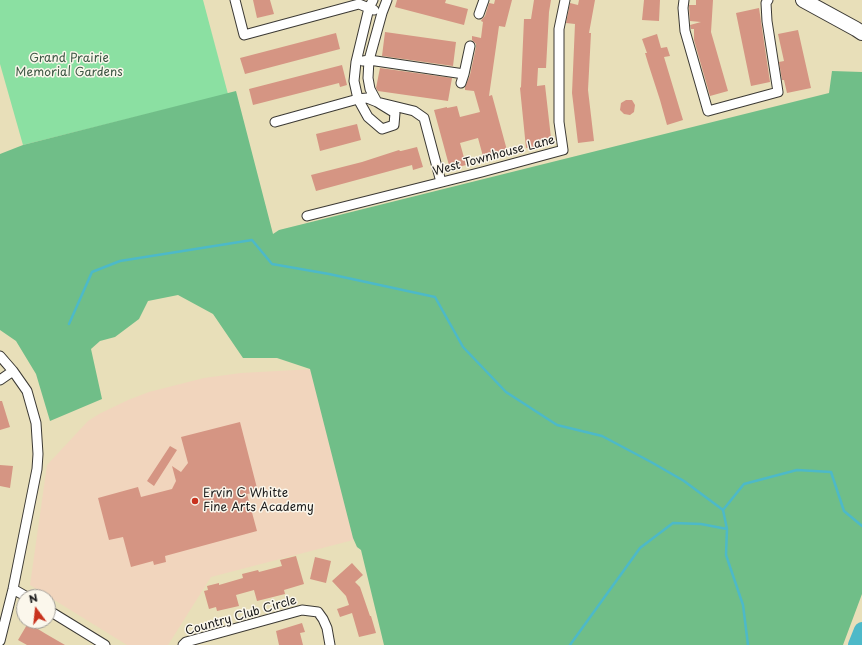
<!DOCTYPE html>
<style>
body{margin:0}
#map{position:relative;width:862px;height:645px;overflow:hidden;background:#e8dfb9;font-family:"Playpen Sans",sans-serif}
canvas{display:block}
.north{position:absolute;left:16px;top:589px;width:40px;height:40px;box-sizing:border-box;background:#fbf7ec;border:1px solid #a29f99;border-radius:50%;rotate:345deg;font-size:11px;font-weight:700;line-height:16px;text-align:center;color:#1c1c1c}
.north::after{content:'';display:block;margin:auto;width:14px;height:18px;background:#c8321e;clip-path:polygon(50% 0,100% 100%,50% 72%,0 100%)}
</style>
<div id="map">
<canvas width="862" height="645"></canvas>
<div class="north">N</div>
</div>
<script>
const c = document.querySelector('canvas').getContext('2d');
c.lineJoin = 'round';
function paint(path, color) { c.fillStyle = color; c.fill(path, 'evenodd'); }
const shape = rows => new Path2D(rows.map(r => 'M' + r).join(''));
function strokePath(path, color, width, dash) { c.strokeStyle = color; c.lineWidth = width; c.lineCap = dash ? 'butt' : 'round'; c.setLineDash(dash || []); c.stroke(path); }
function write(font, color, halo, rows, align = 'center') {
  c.font = font + ' "Playpen Sans",sans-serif'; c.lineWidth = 3; c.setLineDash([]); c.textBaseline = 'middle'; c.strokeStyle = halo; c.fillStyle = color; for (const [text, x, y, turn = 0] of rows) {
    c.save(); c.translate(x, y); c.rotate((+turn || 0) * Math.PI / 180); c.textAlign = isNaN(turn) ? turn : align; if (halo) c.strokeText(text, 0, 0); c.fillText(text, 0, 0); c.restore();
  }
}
paint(shape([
 [314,369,357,539,211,577,168,645,127,645,30,585,47,465,88,421,99,414,128,400,149,392,204,378,241,373]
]), '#f1d5bd');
paint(shape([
 [0,0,203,0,228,94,23,145,0,64]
]), '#8be0a2');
paint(shape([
 [832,71,862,72,862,594,843,645,384,645,361,550,357,547,353,538,310,369,277,358,243,358,213,314,178,295,148,301,139,319,115,337,100,341,91,349,102,399,50,421,36,374,16,341,0,330,0,154,23,145,236,91,273,234,279,230,829,93]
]), '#70be88');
strokePath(shape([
 [69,324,92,272,120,261,252,240,272,264,329,274,435,297,463,347,506,392,557,425,602,436,651,462,684,481,723,510],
 [570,645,640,548,673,523,701,524,727,529],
 [748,645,743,605,726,555,727,529,723,510,744,484,797,470,831,472,844,511,862,526]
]), '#4db9c8', 2.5);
strokePath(shape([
 [856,645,862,630]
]), '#4db9c8', 16);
paint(shape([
 [253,0,270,0,274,14,257,18],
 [397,0,446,0,445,3,468,9,464,25,395,7],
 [495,0,512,0,505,27,499,26,489,96,492,95,508,154,484,160,478,138,460,143,466,165,450,169,434,110,447,107,447,108,457,106,460,117,480,112,474,91,465,90,465,87,470,75,476,47,476,44,472,40,472,36,481,38,483,22,481,21,482,19,485,16,489,3,494,4],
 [534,0,551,0,549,12,546,68,538,68,537,86,545,85,551,138,542,139,543,146,526,148,520,88,521,87,524,19,531,19],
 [579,0,595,0,589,33,591,33,588,90,594,141,578,143,572,93,575,24,566,23,570,3,578,5],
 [644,0,660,0,659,21,642,20],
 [696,0,713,0,711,32,728,91,710,96,694,40,694,29,691,29,690,25,701,22,690,21,689,5,696,5],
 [759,8,770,82,751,86,736,13],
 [798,30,811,88,787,93,784,80,782,80,779,62,784,61,778,34],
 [385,32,456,42,453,66,382,56],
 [336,33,340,49,245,74,240,58],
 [657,34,661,48,667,47,670,56,664,57,683,120,667,125,660,100,648,63,645,53,647,53,642,39],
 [342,65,347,85,340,87,339,83,253,105,249,89],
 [380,68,452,78,448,101,378,91,376,88],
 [626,100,632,100,635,105,634,112,630,115,624,114,620,110,621,103],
 [357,124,361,140,320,151,316,134],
 [417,147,423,167,413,170,412,165,316,191,311,175,362,162,399,150,400,151,401,151],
 [0,401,2,401,10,427,0,430],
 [240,422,258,492,247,494,257,531,165,556,166,562,154,565,153,561,131,567,123,537,109,540,98,498,138,487,141,497,172,489,176,481,172,466,181,472,188,463,181,437],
 [170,446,177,450,154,486,147,481],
 [0,465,13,466,10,488,0,486],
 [296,556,304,584,284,590,285,594,257,601,254,590,236,595,239,606,217,611,216,607,209,609,204,591,208,590,207,586,219,583,219,585,243,578,242,574,258,570,259,572,282,566,280,560],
 [315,557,331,561,326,583,310,579],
 [352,563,363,575,355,582,360,587,370,616,371,616,376,633,359,637,352,613,340,617,337,609,349,605,346,596,332,581],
 [28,623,46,634,65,645,27,645,18,640],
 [302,623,305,632,300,633,303,645,279,645,276,631]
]), '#d59583');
const street = shape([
 [235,0,244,35,359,4,374,10],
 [373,0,369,8,356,62,354,81,358,99,368,117,382,129,394,125,395,113,377,102,370,89,368,78,369,60,382,13,387,0],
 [684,0,683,8,685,31,708,111,778,92,767,21,766,3,768,0],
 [479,14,484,0],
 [363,61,369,60,464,74],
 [461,83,464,74,470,46],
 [275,122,358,99,367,98,377,102,414,111,424,118,441,182],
 [307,216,482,172,563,150,559,122,559,29,565,0],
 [0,356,13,371,27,391,36,423,38,454,37,469,13,589,0,641],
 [0,380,13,371],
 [13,589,27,597],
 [48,610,105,645],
 [183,645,186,642,302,610,318,612,323,619,327,628,330,645]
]);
const primary = shape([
 [803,0,856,29,862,33]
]);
strokePath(street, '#3b3934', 11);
strokePath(primary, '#3b3934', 16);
strokePath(street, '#fff', 9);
strokePath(primary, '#fff', 14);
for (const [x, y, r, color] of [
 [195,501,4,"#c8321e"]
]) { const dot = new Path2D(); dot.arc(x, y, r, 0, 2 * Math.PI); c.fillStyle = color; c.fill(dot); strokePath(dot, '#fbf7ec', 1.5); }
write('12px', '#3d5744', '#fbf7ec', [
 ["Grand Prairie",69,59],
 ["Memorial Gardens",69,73]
]);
write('12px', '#1c1c1c', '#fbf7ec', [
 ["West Townhouse Lane",494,156,-15],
 ["Country Club Circle",241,616,-16]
]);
write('12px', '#1c1c1c', '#fbf7ec', [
 ["Ervin C Whitte",203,494],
 ["Fine Arts Academy",203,508]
], 'left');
</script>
